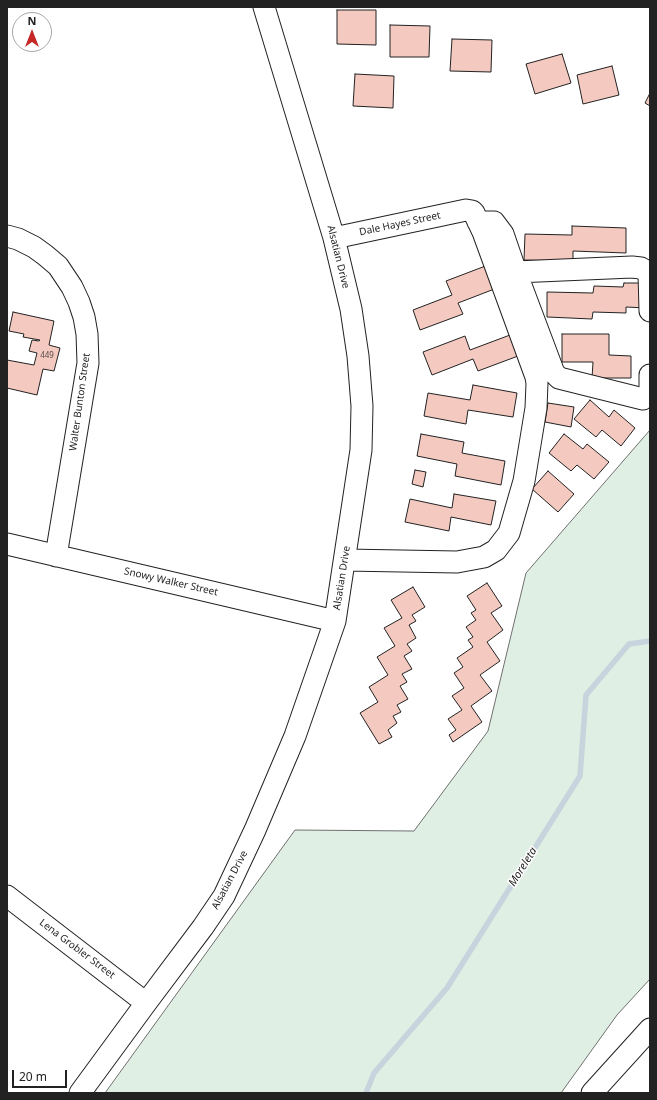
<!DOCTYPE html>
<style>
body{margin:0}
#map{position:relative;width:657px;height:1100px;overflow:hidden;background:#fff;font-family:"Noto Sans",sans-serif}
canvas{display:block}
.frame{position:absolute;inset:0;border:8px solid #222;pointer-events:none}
.north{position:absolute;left:12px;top:12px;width:40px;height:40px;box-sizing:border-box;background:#fff;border:1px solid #a7a7a7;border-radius:50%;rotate:0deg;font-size:11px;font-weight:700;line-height:16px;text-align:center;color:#222}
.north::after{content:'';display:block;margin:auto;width:14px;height:18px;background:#c62828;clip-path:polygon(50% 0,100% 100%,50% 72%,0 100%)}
.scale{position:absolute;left:12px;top:1070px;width:55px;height:18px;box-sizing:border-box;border:2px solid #222;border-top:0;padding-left:5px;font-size:12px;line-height:14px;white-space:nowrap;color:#222;-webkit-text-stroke:3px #fff;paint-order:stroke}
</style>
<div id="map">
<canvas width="657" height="1100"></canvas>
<div class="frame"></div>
<div class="north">N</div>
<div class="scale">20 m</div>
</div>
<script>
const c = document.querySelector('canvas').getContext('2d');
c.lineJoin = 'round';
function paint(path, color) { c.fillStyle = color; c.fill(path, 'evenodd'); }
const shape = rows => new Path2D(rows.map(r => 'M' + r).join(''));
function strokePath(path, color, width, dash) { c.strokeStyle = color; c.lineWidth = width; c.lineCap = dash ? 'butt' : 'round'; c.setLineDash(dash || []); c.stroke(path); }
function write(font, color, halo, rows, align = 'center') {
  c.font = font + ' "Noto Sans",sans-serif'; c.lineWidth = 3; c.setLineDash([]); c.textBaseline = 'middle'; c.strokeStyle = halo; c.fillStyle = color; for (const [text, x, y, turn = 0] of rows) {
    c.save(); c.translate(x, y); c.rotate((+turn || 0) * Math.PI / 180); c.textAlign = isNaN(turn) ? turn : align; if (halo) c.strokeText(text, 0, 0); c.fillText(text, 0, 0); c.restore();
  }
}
const green = shape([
 [650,430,650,979,617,1015,561,1093,105,1093,295,830,414,831,488,731,526,573,650,430]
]);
paint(green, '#e0efe3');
strokePath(green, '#6f6f6f', 1);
strokePath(shape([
 [366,1093,374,1073,447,988,580,776,586,695,629,644,650,641]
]), '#c7d3dd', 5.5);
const building = shape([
 [337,10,376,10,376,45,337,44,337,10],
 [390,25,430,26,429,57,390,57,390,25],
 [452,39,492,40,491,72,450,71,452,39],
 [562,54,571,83,535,94,526,64,562,54],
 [612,66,619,95,583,104,577,75,612,66],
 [355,74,394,76,393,108,353,106,355,74],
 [650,93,650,106,645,103,650,93],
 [572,226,626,228,626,253,573,251,573,261,524,260,525,234,572,235,572,226],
 [488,265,497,288,458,303,463,314,420,330,413,310,452,295,446,281,488,265],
 [624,283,647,283,646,308,626,307,626,313,593,312,592,319,547,317,547,292,593,293,594,286,623,287,624,283],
 [13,312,54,321,49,345,60,348,54,371,43,369,37,395,7,388,7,360,34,365,37,353,29,351,32,340,39,341,40,340,23,337,24,334,9,331,13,312],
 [562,334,609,334,609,355,631,356,631,378,592,378,593,362,562,362,562,334],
 [510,335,518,356,478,371,473,359,432,375,423,352,465,336,470,350,510,335],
 [473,385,517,393,513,417,468,410,466,424,424,416,428,393,470,400,473,385],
 [590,400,609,417,614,410,635,428,621,446,602,430,596,437,574,419,590,400],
 [548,403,574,407,571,427,545,422,548,403],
 [421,434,464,442,462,453,505,461,501,485,455,476,457,464,417,456,421,434],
 [564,434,583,449,587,444,609,462,594,479,577,465,571,471,549,453,564,434],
 [415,470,426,472,423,487,412,484,415,470],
 [548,471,574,494,558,512,532,489,548,471],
 [454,494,496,501,491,525,451,517,449,531,405,522,410,499,452,508,454,494],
 [487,583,502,606,491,613,503,630,487,642,500,661,480,675,492,691,471,706,482,722,453,742,449,735,456,730,448,719,462,710,452,696,464,688,454,673,463,667,457,658,473,647,468,640,473,637,466,627,476,620,471,613,476,610,467,596,487,583],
 [413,587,425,607,412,615,416,621,409,625,416,638,407,644,412,651,404,656,412,669,402,674,407,682,400,686,408,699,397,705,401,712,393,716,397,723,388,730,392,737,379,744,360,713,378,702,369,687,388,675,377,657,395,646,384,628,402,618,391,600,413,587]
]);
paint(building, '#f3c9c0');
strokePath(building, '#222', 1);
const minor = shape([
 [478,222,494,222,503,234,516,272,554,373,559,378,643,399,650,393,650,375],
 [7,236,18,239,34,247,45,255,58,266,72,287,79,302,84,317,87,334,88,363,56,556],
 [334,238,466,210,472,211,474,213,483,232,536,377,537,383,536,408,524,481,509,533,496,550,484,557,457,562,345,560],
 [516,272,632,267,641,268,649,273,650,311],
 [7,544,335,621],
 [7,896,146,1003],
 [80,1093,146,1003,203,927,224,896,255,830,295,736,335,621,361,450,362,406,358,356,351,309,334,238,264,7],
 [592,1093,650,1029]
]);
strokePath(minor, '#222', 23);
strokePath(minor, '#fff', 21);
write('8px', '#564c4a', null, [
 ["449",47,356]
]);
write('10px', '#222', '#fff', [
 ["Dale Hayes Street",400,224,-12],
 ["Alsatian Drive",338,257,76],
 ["Walter Bunton Street",80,402,-82],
 ["Alsatian Drive",342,578,-81],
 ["Snowy Walker Street",171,582,13],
 ["Alsatian Drive",230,880,-62],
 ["Lena Grobler Street",77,949,37]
]);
write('italic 11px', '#222', '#fff', [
 ["Moreleta",523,867,-58]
]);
</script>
